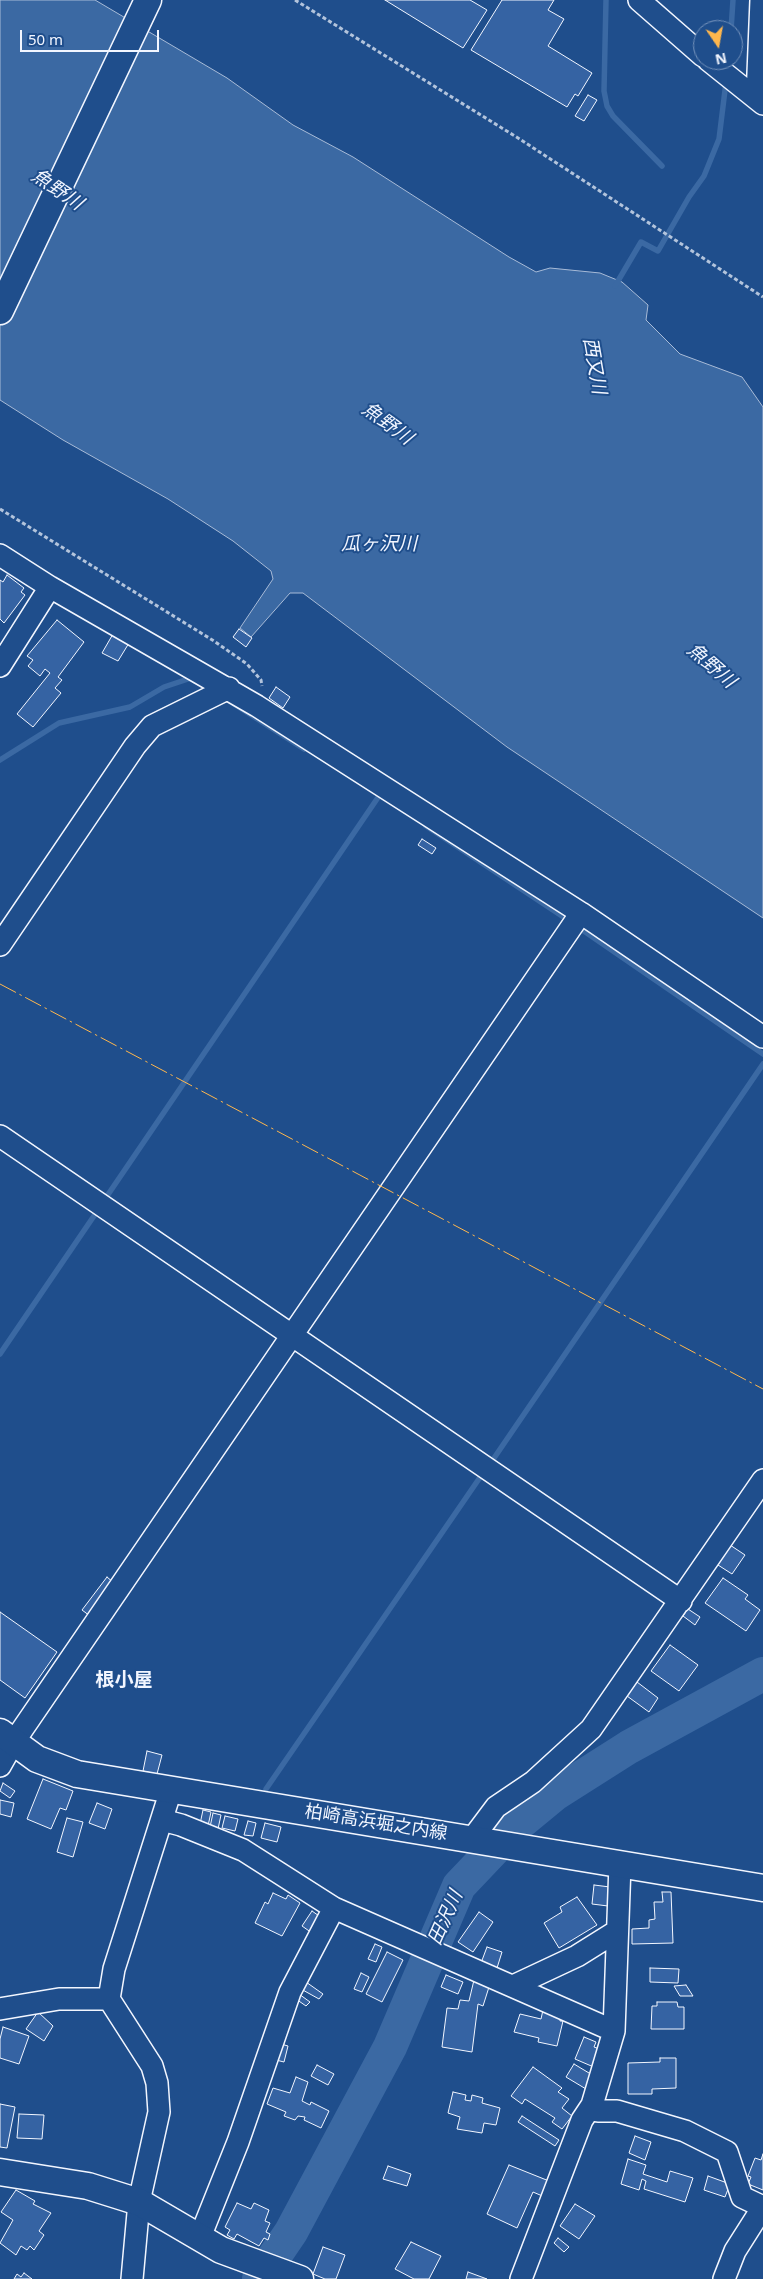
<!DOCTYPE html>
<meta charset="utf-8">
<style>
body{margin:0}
#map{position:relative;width:763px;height:2279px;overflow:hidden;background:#1f4e8c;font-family:"Noto Sans",sans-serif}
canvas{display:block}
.north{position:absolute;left:693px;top:20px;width:50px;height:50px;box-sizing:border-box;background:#1f4e8c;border:1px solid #7391ba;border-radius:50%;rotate:168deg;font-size:14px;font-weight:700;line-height:20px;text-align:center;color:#f2f6ff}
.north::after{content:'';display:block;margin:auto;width:18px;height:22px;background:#ffb74d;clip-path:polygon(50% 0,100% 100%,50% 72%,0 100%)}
.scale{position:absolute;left:20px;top:30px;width:139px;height:22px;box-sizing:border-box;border:2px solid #f2f6ff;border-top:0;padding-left:6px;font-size:15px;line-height:18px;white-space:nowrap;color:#f2f6ff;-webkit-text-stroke:4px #1f4e8c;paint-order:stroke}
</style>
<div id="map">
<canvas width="763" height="2279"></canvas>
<div class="north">N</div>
<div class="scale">50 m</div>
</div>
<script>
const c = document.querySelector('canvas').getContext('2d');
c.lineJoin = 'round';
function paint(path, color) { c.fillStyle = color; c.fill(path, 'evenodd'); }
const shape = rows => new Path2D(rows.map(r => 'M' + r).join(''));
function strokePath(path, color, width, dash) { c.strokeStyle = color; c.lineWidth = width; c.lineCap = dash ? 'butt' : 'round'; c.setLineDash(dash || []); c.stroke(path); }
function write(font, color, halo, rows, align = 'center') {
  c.font = font + ' "Noto Sans","Noto Sans JP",sans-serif'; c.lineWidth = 4; c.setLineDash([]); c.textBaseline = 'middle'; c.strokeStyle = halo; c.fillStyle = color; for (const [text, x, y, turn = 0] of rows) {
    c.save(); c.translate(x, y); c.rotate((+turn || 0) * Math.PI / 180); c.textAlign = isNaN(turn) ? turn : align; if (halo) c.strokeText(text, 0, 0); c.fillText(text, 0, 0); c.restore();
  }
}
const water = shape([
 [0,0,95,0,227,78,293,125,353,157,509,257,536,272,550,268,600,273,622,282,648,305,646,320,680,354,742,377,763,407,763,918,507,747,303,593,290,593,251,637,240,628,273,579,271,571,233,541,168,499,63,440,0,400,0,0]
]);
paint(water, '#3b69a3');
strokePath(water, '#a8bbd7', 1);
strokePath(shape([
 [606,0,604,91,607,106,613,116,662,166],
 [731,30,733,0],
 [615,286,641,242,658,251,689,197,704,176,719,139,726,82],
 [234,704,304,749],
 [0,760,59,723,130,707,164,687,191,678,195,681],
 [426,826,568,920],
 [578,927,763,1054],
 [105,1199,379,796],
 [0,1354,98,1210],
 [492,1461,763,1064],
 [266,1789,483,1473]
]), '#3b69a3', 5.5);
strokePath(shape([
 [259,2279,291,2232,390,2047,459,1886,515,1827,555,1794,629,1747,763,1674]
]), '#3b69a3', 34);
const building = shape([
 [385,0,470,0,487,10,463,48,385,0],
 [502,0,554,0,548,10,564,19,548,46,592,73,578,96,575,94,567,107,471,50,502,0],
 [588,95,597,100,584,121,575,116,588,95],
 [7,575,24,588,21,592,25,595,4,623,0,619,0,580,3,582,7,575],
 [57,620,84,642,58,677,62,680,55,688,61,693,33,727,17,714,50,673,45,669,40,676,28,666,33,660,27,656,57,620],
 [239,629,252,638,246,647,233,637,239,629],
 [113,634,129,643,118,661,102,653,113,634],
 [276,687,290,697,283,708,269,698,276,687],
 [422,839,436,848,432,854,418,845,422,839],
 [730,1545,745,1555,732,1574,718,1565,730,1545],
 [107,1577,114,1583,90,1616,82,1610,107,1577],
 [723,1578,748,1595,745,1599,760,1610,746,1631,705,1603,723,1578],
 [688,1609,700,1617,695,1625,683,1616,688,1609],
 [0,1612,57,1652,25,1698,0,1680,0,1612],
 [670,1645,698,1665,679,1691,651,1671,670,1645],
 [637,1682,658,1698,649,1712,627,1696,637,1682],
 [147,1751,162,1755,157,1774,143,1771,147,1751],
 [43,1779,73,1791,66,1810,60,1808,51,1829,27,1819,43,1779],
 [3,1783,15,1791,10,1798,0,1791,3,1783],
 [0,1800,14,1803,11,1817,0,1814,0,1800],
 [97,1803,112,1809,105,1829,89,1823,97,1803],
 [203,1810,211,1812,208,1826,200,1824,203,1810],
 [213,1813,221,1815,218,1829,210,1827,213,1813],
 [225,1816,238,1819,235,1831,222,1828,225,1816],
 [67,1818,83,1822,73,1857,57,1852,67,1818],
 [248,1821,256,1823,253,1836,244,1835,248,1821],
 [265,1823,281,1827,277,1842,261,1838,265,1823],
 [594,1885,610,1887,608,1906,592,1904,594,1885],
 [662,1892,671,1892,673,1943,632,1944,632,1929,649,1928,649,1920,655,1919,654,1902,663,1902,662,1892],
 [273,1893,286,1899,288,1895,300,1903,282,1936,255,1923,265,1902,268,1904,273,1893],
 [577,1897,597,1925,559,1948,544,1923,562,1912,560,1907,577,1897],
 [312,1911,322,1918,312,1933,302,1926,312,1911],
 [479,1912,493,1922,473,1952,458,1942,479,1912],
 [375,1944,382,1947,376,1962,368,1959,375,1944],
 [487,1947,502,1952,497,1968,481,1963,487,1947],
 [387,1952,403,1960,382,2002,366,1994,387,1952],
 [650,1968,679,1969,678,1983,650,1982,650,1968],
 [361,1973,369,1977,362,1992,354,1989,361,1973],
 [446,1975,463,1982,458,1994,441,1987,446,1975],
 [474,1980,489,1987,483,2006,478,2004,472,2052,442,2047,447,2008,458,2009,460,2000,469,2001,474,1980],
 [306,1982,323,1994,319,1999,301,1989,306,1982],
 [686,1985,693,1996,680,1996,674,1986,686,1985],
 [299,1994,310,2002,306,2006,296,1999,299,1994],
 [657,2002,677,2002,678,2007,684,2007,684,2029,651,2029,652,2006,657,2006,657,2002],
 [543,2010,561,2012,560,2021,563,2021,557,2046,538,2042,539,2038,514,2032,520,2014,541,2019,543,2010],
 [38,2012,53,2026,44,2041,26,2029,38,2012],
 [3,2027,29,2036,19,2064,0,2058,0,2039,3,2027],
 [584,2037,596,2042,594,2047,602,2050,596,2068,575,2059,584,2037],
 [281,2044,288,2046,284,2062,276,2060,281,2044],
 [660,2058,676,2058,676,2088,652,2089,652,2094,628,2094,628,2063,660,2062,660,2058],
 [574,2064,594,2076,586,2089,566,2077,574,2064],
 [317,2065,334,2074,328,2085,311,2076,317,2065],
 [533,2067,562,2088,558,2092,569,2099,562,2108,572,2116,562,2129,552,2122,555,2118,525,2099,522,2104,511,2096,533,2067],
 [296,2077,308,2082,302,2101,310,2105,311,2102,329,2111,321,2128,304,2120,305,2117,298,2116,295,2120,284,2116,286,2112,267,2104,273,2088,290,2093,296,2077],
 [453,2092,466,2095,465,2100,471,2101,472,2095,483,2098,482,2103,500,2108,496,2125,484,2123,482,2133,457,2129,460,2117,448,2113,453,2092],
 [0,2104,15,2107,7,2148,0,2147,0,2104],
 [19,2114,44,2115,42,2139,17,2138,19,2114],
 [522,2116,559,2140,555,2146,518,2122,522,2116],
 [635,2136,651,2142,645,2160,629,2153,635,2136],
 [763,2154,763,2190,748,2184,751,2177,748,2176,755,2158,761,2160,763,2154],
 [628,2159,646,2165,643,2174,667,2182,670,2171,693,2178,685,2202,644,2189,646,2181,642,2179,639,2190,621,2184,628,2159],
 [509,2165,554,2183,547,2198,533,2192,517,2228,487,2214,509,2165],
 [388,2166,411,2174,407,2186,383,2179,388,2166],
 [708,2176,730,2184,725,2197,704,2190,708,2176],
 [16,2190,35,2201,33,2204,51,2213,39,2231,44,2235,34,2250,30,2246,27,2250,21,2246,16,2255,0,2243,13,2220,1,2212,16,2190],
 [237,2203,251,2209,254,2203,269,2210,265,2221,270,2223,266,2232,270,2234,268,2240,264,2238,259,2246,237,2234,234,2239,227,2235,230,2230,225,2227,237,2203],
 [575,2204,595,2216,579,2239,560,2226,575,2204],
 [558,2238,569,2247,564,2252,554,2243,558,2238],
 [411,2242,441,2256,429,2279,414,2279,395,2269,411,2242],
 [323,2247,345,2255,336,2279,325,2279,313,2274,323,2247],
 [468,2272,487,2279,466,2279,468,2272],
 [24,2273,32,2279,14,2279,17,2274,21,2277,24,2273]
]);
paint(building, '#3563a3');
strokePath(building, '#f2f6ff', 1);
const minor = shape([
 [639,0,703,56],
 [708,60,763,104],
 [757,98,761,0],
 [0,555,50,587,257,706,581,913,763,1037],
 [0,666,50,587],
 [0,945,135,746,152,726,229,688],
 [0,1136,681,1601],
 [0,1766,13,1743,581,913],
 [162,1820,181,1825,243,1850,334,1908,614,2031],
 [472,1839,496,1807,533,1782,591,1729,763,1480],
 [513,1986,577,1956,617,1931],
 [0,2009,59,1999,109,1999],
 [592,2105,598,2111,617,2111,685,2131,727,2152,742,2197,763,2207],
 [200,2237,238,2142,290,1992,334,1908],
 [132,2279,139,2202,159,2112,157,2083,152,2066,109,1999,114,1969,171,1790],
 [521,2279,582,2120,592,2105,614,2031,620,1864],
 [724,2279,735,2251,763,2207]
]);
const major = shape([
 [0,311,148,0],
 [0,1732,37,1759,77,1774,763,1888],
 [0,2172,88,2186,139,2202,221,2250,300,2279]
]);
strokePath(minor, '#f2f6ff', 24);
strokePath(major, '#f2f6ff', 29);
strokePath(shape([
 [295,0,518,138,763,297],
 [0,509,214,641,247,664,261,680,262,686]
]), '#b3c4dc', 3, [4, 2.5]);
strokePath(minor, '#1f4e8c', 21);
strokePath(major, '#1f4e8c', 26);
strokePath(shape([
 [0,984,763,1389]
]), '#ffb74d', 1, [18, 4, 2.5, 4]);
write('18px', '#f2f6ff', '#1f4e8c', [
 ["柏崎高浜堀之内線",376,1823,9]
]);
write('italic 19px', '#f2f6ff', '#1f4e8c', [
 ["魚野川",57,190,34],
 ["西又川",594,366,80],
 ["魚野川",387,424,36],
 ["瓜ヶ沢川",379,545],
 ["魚野川",711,666,41],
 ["田沢川",446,1918,-66]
]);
write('bold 19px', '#f2f6ff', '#1f4e8c', [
 ["根小屋",124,1681]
]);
</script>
